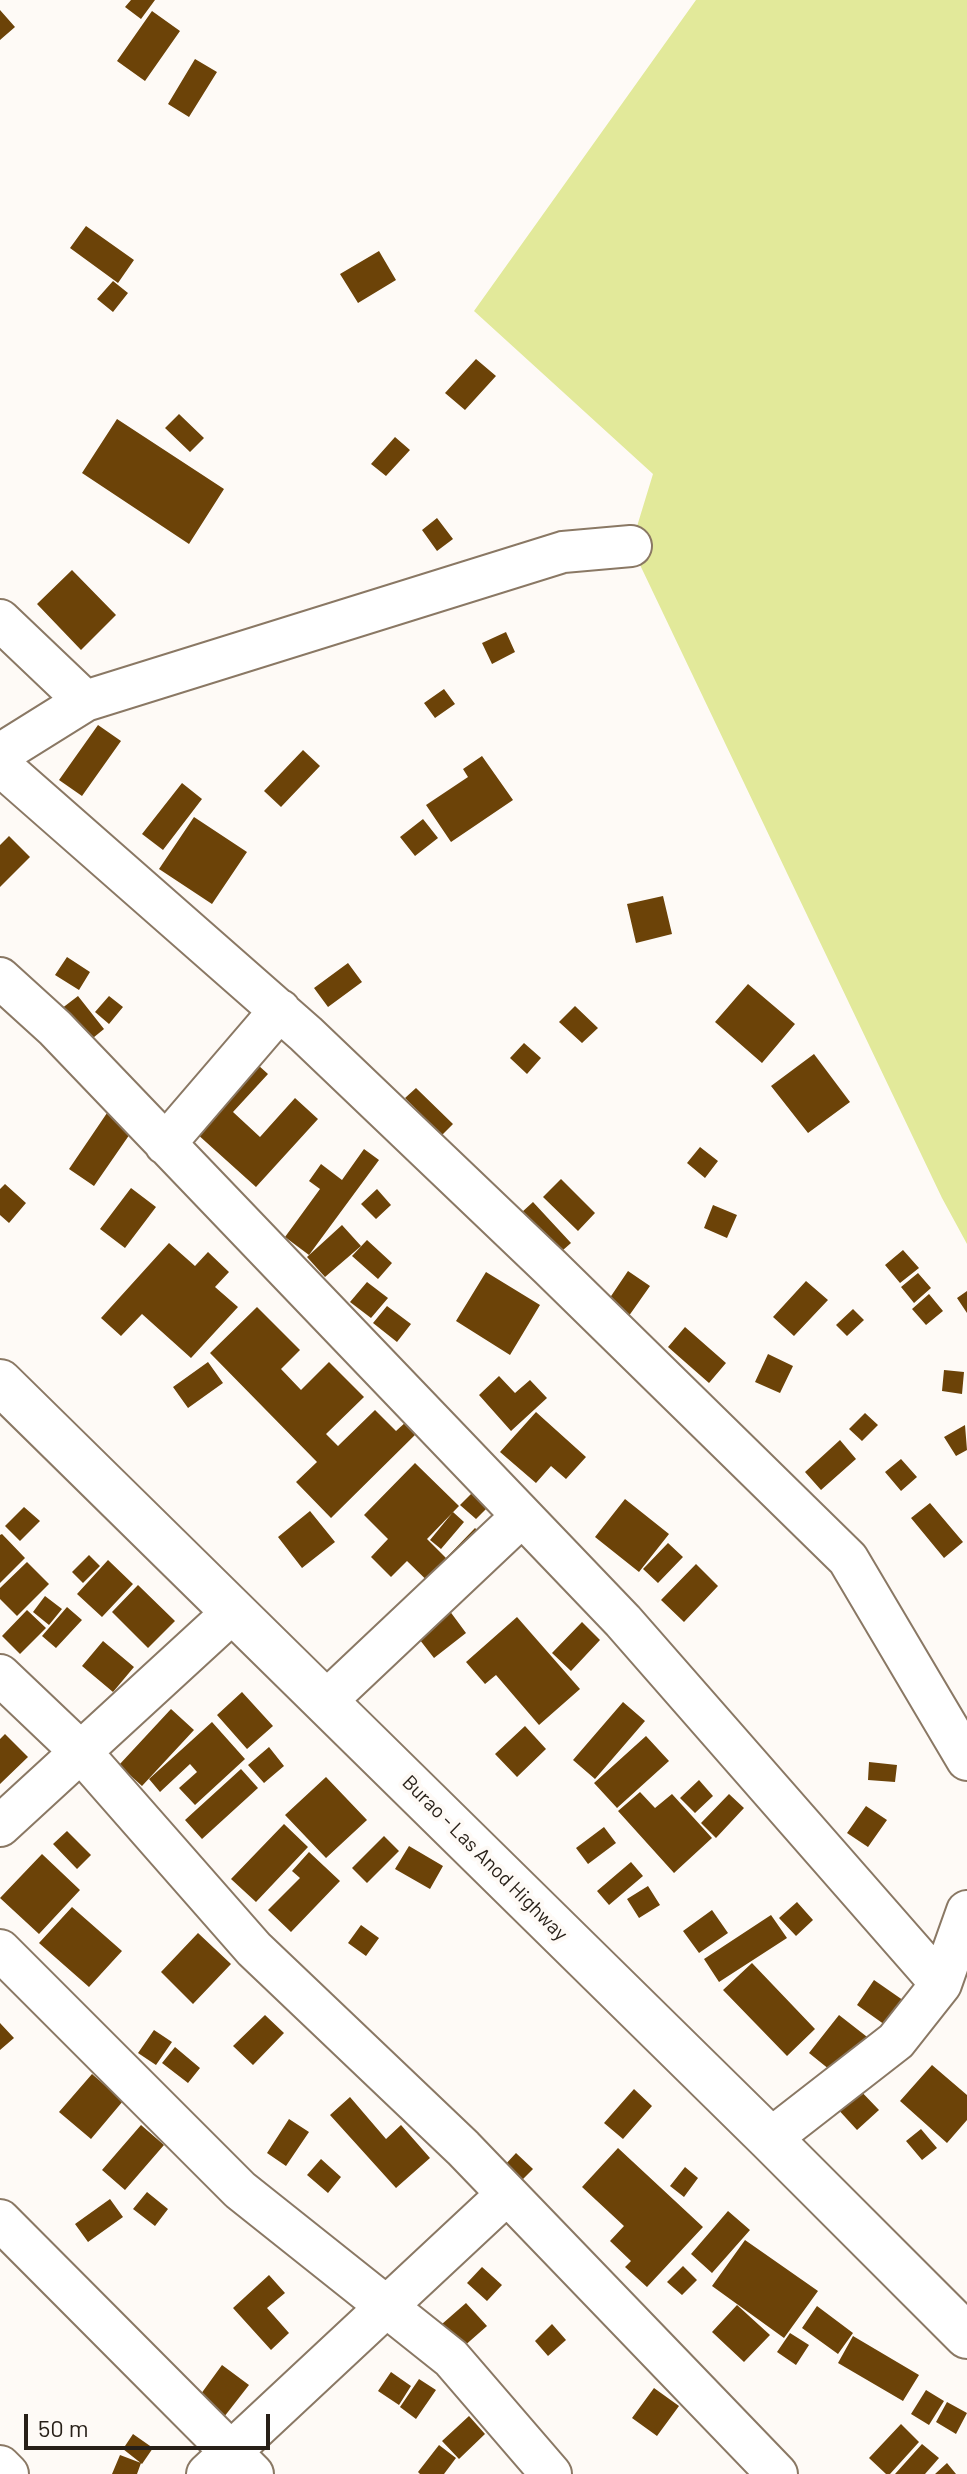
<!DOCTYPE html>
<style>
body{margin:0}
#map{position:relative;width:967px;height:2474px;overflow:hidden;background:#fefaf6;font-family:Barlow,sans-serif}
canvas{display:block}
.scale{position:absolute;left:24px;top:2414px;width:246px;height:36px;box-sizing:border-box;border:4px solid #271f17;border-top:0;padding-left:10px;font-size:24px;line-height:28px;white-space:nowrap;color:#271f17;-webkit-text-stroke:6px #fefaf6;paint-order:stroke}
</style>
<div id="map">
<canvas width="967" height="2474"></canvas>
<div class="scale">50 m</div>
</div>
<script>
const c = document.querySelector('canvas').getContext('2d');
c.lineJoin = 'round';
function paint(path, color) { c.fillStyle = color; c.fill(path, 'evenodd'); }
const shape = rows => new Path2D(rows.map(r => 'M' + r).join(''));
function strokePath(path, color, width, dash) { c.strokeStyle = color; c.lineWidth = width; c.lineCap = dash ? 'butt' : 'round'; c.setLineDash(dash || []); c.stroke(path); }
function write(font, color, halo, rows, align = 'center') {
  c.font = font + ' Barlow,sans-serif'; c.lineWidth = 8; c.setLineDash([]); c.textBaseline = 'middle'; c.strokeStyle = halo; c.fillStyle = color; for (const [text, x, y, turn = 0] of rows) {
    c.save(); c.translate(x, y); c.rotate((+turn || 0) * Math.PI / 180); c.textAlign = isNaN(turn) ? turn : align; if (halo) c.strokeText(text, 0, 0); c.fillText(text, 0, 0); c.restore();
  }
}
paint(shape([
 [696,0,967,0,967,1244,942,1198,631,546,653,474,474,311]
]), '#e2e99a');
paint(shape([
 [131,0,155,0,141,19,125,7],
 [0,10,15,27,0,40],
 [152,11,180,31,145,81,117,61],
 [195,59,217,72,189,117,168,104],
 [86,226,134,260,118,283,70,248],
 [379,251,396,280,358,303,340,274],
 [113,281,128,293,113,312,97,299],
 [476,359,496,376,465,410,445,393],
 [179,414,204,438,190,452,165,428],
 [117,419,224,489,189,544,82,473],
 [395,437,410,450,386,476,371,464],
 [437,518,453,539,437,551,422,530],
 [72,570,116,615,81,650,37,604],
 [506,632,515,652,492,664,482,643],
 [444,689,455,704,435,718,424,703],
 [98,725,121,741,82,796,59,780],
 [303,750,320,766,281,807,264,791],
 [482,756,513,800,451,842,426,805,468,777,463,769],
 [182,783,202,799,163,850,142,834],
 [194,817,247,852,212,904,159,869],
 [423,819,438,838,415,856,400,837],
 [9,836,30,857,0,887,0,845],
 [663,896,672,934,636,943,627,904],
 [67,957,90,972,79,990,55,975],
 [348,963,362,982,328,1007,314,988],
 [748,984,795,1024,762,1063,715,1022],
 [78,996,104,1029,88,1042,61,1009],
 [109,996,123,1007,109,1024,95,1012],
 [575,1006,598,1028,582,1043,559,1022],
 [524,1043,541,1058,527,1074,510,1058],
 [814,1054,850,1102,808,1133,771,1086],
 [248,1056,268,1074,233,1112,260,1137,295,1098,318,1119,256,1187,186,1124],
 [416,1088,453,1124,442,1135,405,1098],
 [107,1113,132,1131,94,1186,69,1169],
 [700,1147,718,1161,705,1178,687,1163],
 [364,1149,379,1160,309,1255,285,1237,320,1189,309,1181,321,1164,342,1180],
 [561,1179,595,1213,578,1231,543,1197],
 [5,1184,26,1203,9,1223,0,1215,0,1189],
 [131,1188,156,1207,125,1248,100,1229],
 [377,1189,391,1205,376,1219,361,1204],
 [533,1202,571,1243,546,1265,509,1224],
 [713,1205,737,1215,727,1238,704,1228],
 [342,1225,361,1246,325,1277,307,1257],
 [367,1240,392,1263,378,1279,352,1256],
 [169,1243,195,1266,208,1252,229,1272,215,1287,238,1307,191,1358,142,1314,121,1336,101,1318],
 [903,1250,919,1268,900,1283,885,1265],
 [628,1271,650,1286,626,1320,605,1305],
 [486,1272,540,1305,510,1355,456,1321],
 [918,1273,931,1288,914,1303,901,1287],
 [806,1281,828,1300,794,1336,773,1317],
 [367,1282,388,1298,371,1318,350,1302],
 [967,1291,967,1313,957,1298],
 [929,1294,943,1311,926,1325,912,1309],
 [387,1306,411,1324,397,1342,373,1323],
 [257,1307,300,1350,281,1369,301,1390,329,1362,364,1397,326,1434,338,1446,375,1410,396,1431,407,1421,418,1432,331,1518,296,1482,317,1462,210,1353],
 [853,1309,864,1320,847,1336,836,1325],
 [685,1327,726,1363,709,1383,668,1347],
 [768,1354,793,1366,780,1393,755,1382],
 [208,1362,223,1383,188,1408,173,1387],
 [944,1370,964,1372,962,1394,942,1391],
 [499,1376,515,1393,530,1380,547,1398,511,1431,479,1395],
 [536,1412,586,1457,566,1479,551,1466,536,1483,500,1452],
 [865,1413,878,1425,862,1441,849,1429],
 [965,1425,967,1450,956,1456,944,1437],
 [840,1440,856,1459,821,1490,805,1472],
 [901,1459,917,1477,901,1491,885,1472],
 [415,1463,459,1506,427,1539,446,1558,475,1528,494,1547,445,1598,407,1561,391,1577,371,1557,388,1539,364,1515],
 [476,1489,491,1504,476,1519,460,1505],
 [625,1499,669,1534,639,1572,595,1537],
 [930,1503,963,1542,944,1558,911,1518],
 [24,1507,40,1521,20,1541,5,1526],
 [310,1511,335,1542,302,1568,278,1537],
 [453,1512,464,1522,441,1549,430,1540],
 [2,1534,25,1558,0,1583,0,1535],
 [668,1543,683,1557,658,1583,643,1569],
 [89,1555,100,1566,83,1583,72,1572],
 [108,1560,133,1584,102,1617,77,1594],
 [27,1562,49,1584,17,1616,0,1599,0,1588],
 [696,1564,718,1586,684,1622,661,1600],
 [138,1585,175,1621,148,1648,112,1612],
 [45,1596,62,1609,49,1625,33,1612],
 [67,1607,82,1620,56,1648,42,1636],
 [27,1610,46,1628,20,1654,2,1636],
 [449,1610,466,1633,434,1658,416,1635],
 [517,1617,580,1689,539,1725,496,1675,485,1684,466,1662],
 [582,1622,600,1640,571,1671,552,1653],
 [103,1641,134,1667,113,1692,82,1666],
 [242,1692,273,1726,247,1749,217,1715],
 [623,1702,645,1721,595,1779,573,1760],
 [171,1709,194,1730,142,1786,119,1765],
 [212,1722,245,1759,195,1805,179,1788,197,1772,190,1764,160,1792,149,1779],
 [525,1726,546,1749,517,1777,495,1754],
 [5,1734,28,1757,0,1784,0,1739],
 [646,1736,669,1761,617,1808,594,1783],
 [269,1747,284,1766,264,1783,248,1765],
 [869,1762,897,1765,895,1782,868,1780],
 [241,1769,258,1788,202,1839,185,1820],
 [326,1777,367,1820,326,1858,285,1815],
 [699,1780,713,1796,695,1813,680,1798],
 [640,1792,655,1808,672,1794,712,1838,674,1873,618,1811],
 [729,1794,744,1808,716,1838,701,1823],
 [866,1806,887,1820,868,1847,847,1833],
 [284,1824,308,1847,256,1902,231,1879],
 [604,1827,616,1843,588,1864,576,1848],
 [67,1831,91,1855,77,1869,53,1844],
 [384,1836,399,1851,367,1883,352,1868],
 [409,1846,443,1866,430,1889,395,1869],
 [309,1852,340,1881,291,1932,268,1910,300,1878,292,1871],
 [42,1854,80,1890,39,1934,0,1898],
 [631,1862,643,1876,609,1905,597,1891],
 [648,1886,660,1905,639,1918,627,1899],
 [797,1902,813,1920,796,1936,779,1918],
 [72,1907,122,1951,89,1987,39,1943],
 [712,1910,728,1933,699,1953,683,1931],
 [771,1915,787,1938,719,1982,704,1959],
 [361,1925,379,1938,366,1956,348,1943],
 [198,1933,231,1964,193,2004,161,1972],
 [752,1963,815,2029,787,2056,723,1990],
 [874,1980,920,2012,902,2037,857,2005],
 [265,2015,284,2033,253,2065,233,2046],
 [839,2015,880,2047,835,2074,809,2053],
 [0,2023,14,2038,0,2050],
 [154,2030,172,2042,156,2065,138,2053],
 [175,2047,200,2068,188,2083,162,2063],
 [932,2065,967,2095,967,2120,947,2143,900,2101],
 [92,2074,123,2101,91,2139,59,2112],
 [856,2086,879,2110,857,2130,835,2106],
 [634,2089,652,2106,623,2139,604,2123],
 [350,2097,386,2139,401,2125,430,2158,396,2188,330,2115],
 [289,2119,309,2132,286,2166,267,2153],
 [141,2125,164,2145,125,2190,102,2170],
 [921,2129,937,2148,922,2160,906,2141],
 [618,2148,703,2227,647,2287,625,2267,631,2261,610,2241,624,2226,582,2187],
 [516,2153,533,2169,519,2183,503,2167],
 [321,2159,341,2177,328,2193,307,2175],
 [685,2167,698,2178,684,2197,670,2186],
 [147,2192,168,2209,155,2226,133,2209],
 [110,2199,123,2217,88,2242,75,2224],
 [728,2211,750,2230,712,2273,691,2254],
 [745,2240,818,2291,784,2338,712,2286],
 [683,2266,697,2280,682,2295,667,2282],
 [482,2267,502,2285,487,2301,467,2283],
 [269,2275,285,2293,267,2308,289,2333,271,2350,233,2308],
 [466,2303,487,2326,454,2355,434,2331],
 [737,2305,770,2335,744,2362,712,2332],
 [817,2306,853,2333,838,2354,802,2328],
 [552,2324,566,2340,548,2356,535,2341],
 [790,2333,809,2345,796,2365,777,2352],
 [853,2336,919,2375,903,2401,838,2363],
 [222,2365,249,2385,224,2417,198,2398],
 [391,2372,411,2386,399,2405,378,2391],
 [419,2379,436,2390,416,2419,400,2407],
 [654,2388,679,2406,657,2436,632,2418],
 [926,2390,944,2401,929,2425,911,2414],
 [947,2402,967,2413,956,2434,936,2422],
 [469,2416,485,2434,459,2459,442,2441],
 [901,2424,919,2442,890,2474,886,2474,869,2458],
 [133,2434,153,2448,142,2464,123,2449],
 [922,2444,939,2458,925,2474,895,2474],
 [439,2445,456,2458,444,2474,420,2474,418,2472],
 [120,2455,141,2463,137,2474,112,2474],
 [947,2463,956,2474,935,2474]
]), '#6c4308');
const minor = shape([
 [0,620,85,701],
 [0,754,85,701,563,552,631,546],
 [0,765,306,1034,550,1267,848,1559,967,1760],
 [0,978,55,1028,623,1621,941,1984,896,2041,770,2139],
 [165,1144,280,1010],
 [0,1675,81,1752,254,1949,463,2148,777,2474],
 [326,1701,522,1516],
 [0,1826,234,1611],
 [0,1950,240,2190,451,2358,551,2474],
 [941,1984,967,1911],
 [0,2220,253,2474],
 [0,2466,8,2474],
 [207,2474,507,2194]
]);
const trunk = shape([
 [0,1382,770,2139,967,2336]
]);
strokePath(minor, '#8a7864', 44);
strokePath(trunk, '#8a7864', 48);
strokePath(minor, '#fff', 40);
strokePath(trunk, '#fff', 44);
write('20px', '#271f17', '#fefaf6', [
 ["Burao - Las Anod Highway",485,1858,45]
]);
</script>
